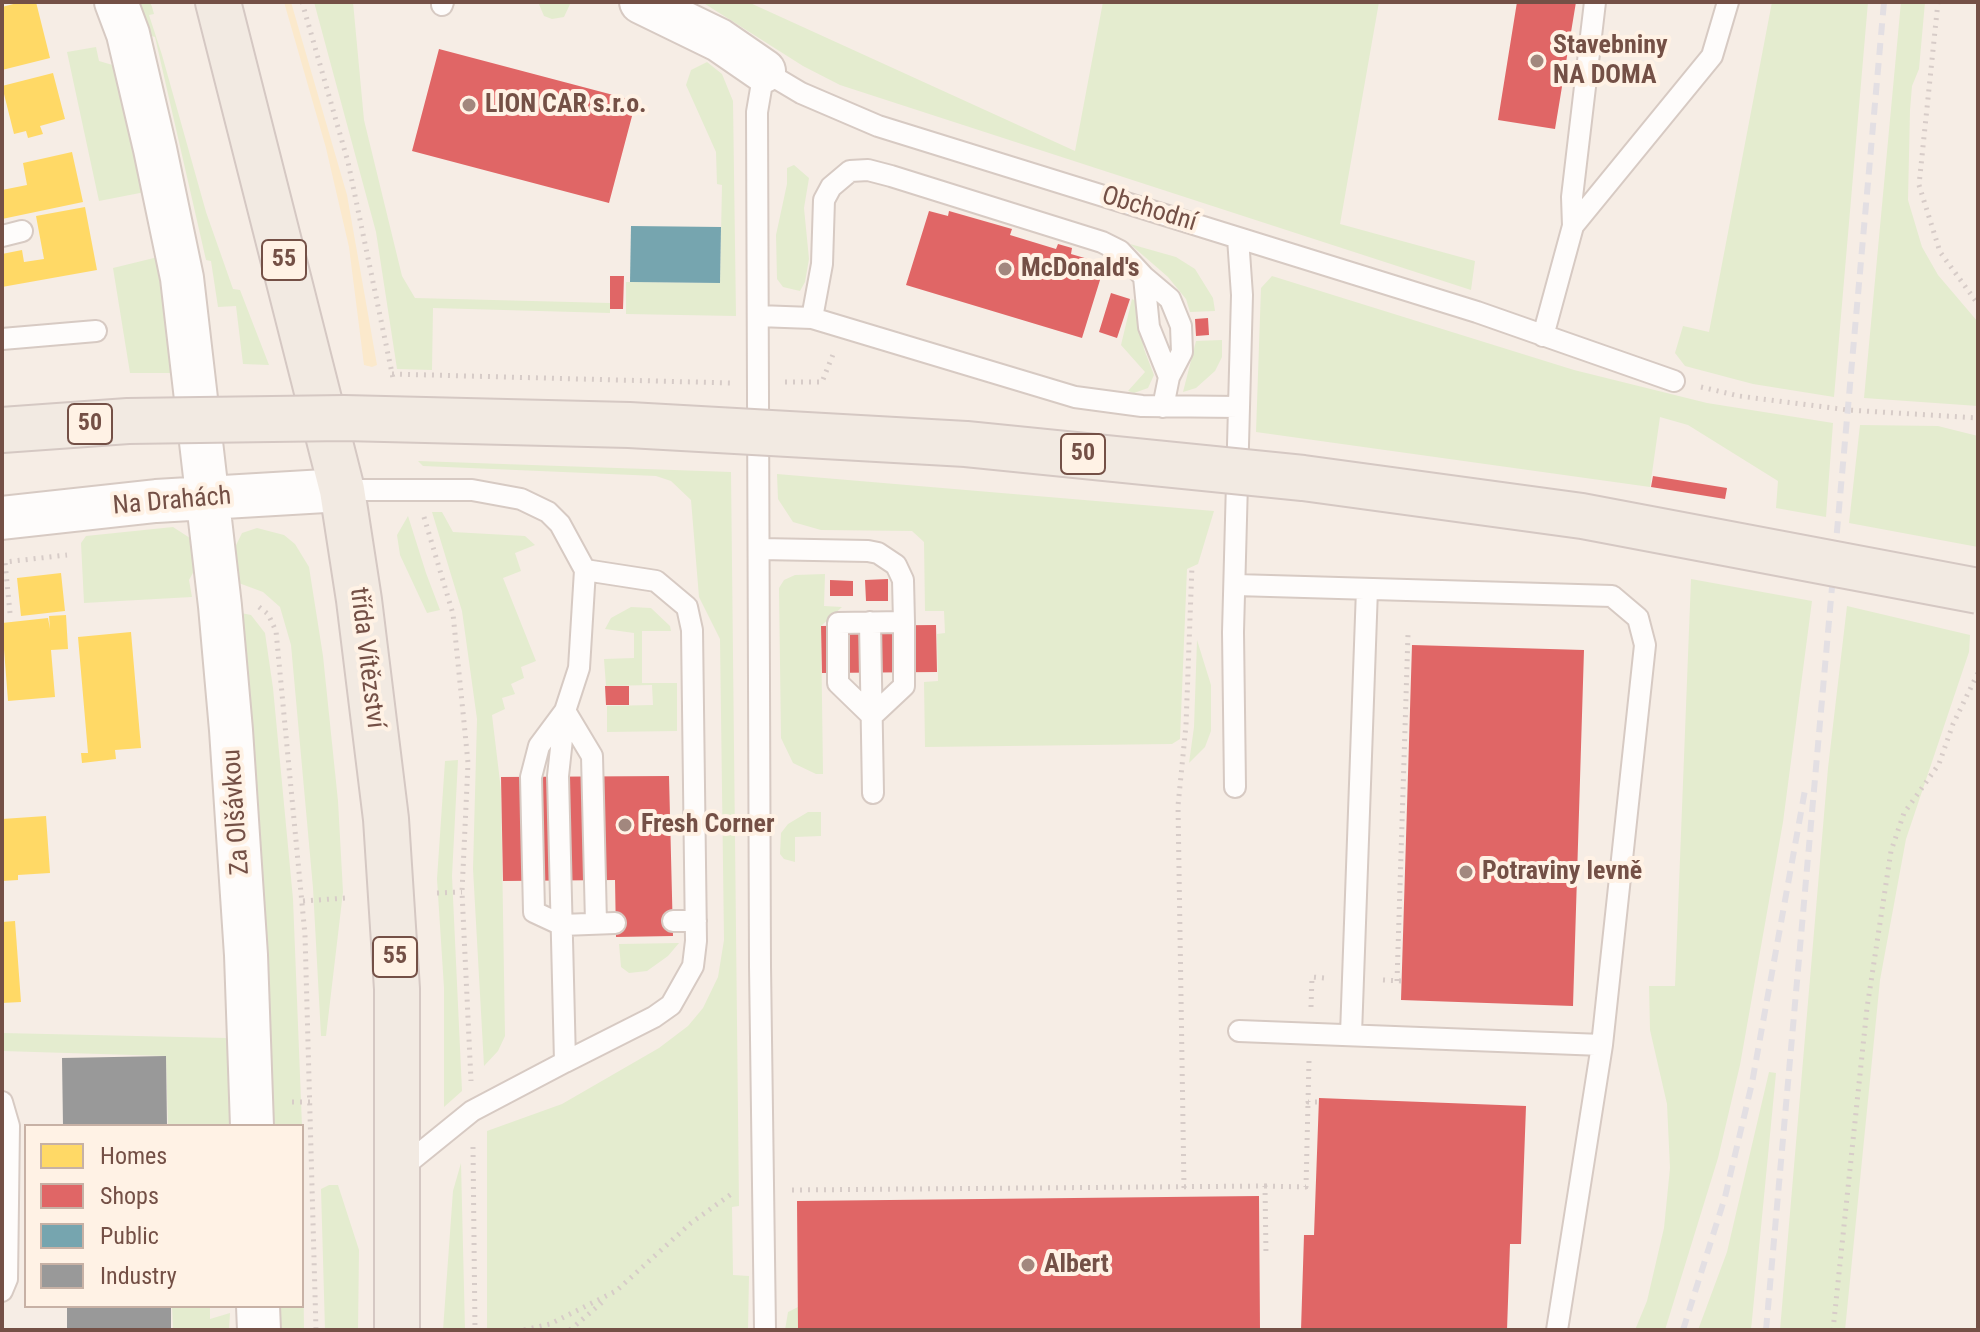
<!DOCTYPE html>
<meta charset="utf-8">
<style>
body{margin:0}
#map{position:relative;width:1980px;height:1332px;overflow:hidden;background:#f6ede5;font-family:"Roboto Condensed",sans-serif}
canvas{display:block}
.frame{position:absolute;inset:0;border:4px solid #745046;pointer-events:none}
.legend{position:absolute;left:24px;top:1124px;width:280px;height:184px;box-sizing:border-box;background:#fff2e5;border:2px solid #c7b1a5;margin:0;padding:10px 14px;list-style:none;font-size:24px;color:#745046}
.legend li{display:flex;align-items:center;gap:16px;height:40px}
.legend b{width:40px;border:2px solid #c7b1a5}
</style>
<div id="map">
<canvas width="1980" height="1332"></canvas>
<div class="frame"></div>
<ul class="legend">
<li><b style="height:22px;background:#ffd966"></b>Homes</li>
<li><b style="height:22px;background:#e06666"></b>Shops</li>
<li><b style="height:22px;background:#76a5af"></b>Public</li>
<li><b style="height:22px;background:#999"></b>Industry</li>
</ul>
</div>
<script>
const c = document.querySelector('canvas').getContext('2d');
c.lineJoin = 'round';
function paint(path, color) { c.fillStyle = color; c.fill(path, 'evenodd'); }
const shape = rows => new Path2D(rows.map(r => 'M' + r).join(''));
function strokePath(path, color, width, dash) { c.strokeStyle = color; c.lineWidth = width; c.lineCap = dash ? 'butt' : 'round'; c.setLineDash(dash || []); c.stroke(path); }
function write(font, color, halo, rows, align = 'center') {
  c.font = font + ' "Roboto Condensed",sans-serif'; c.lineWidth = 8; c.setLineDash([]); c.textBaseline = 'middle'; c.strokeStyle = halo; c.fillStyle = color; for (const [text, x, y, turn = 0] of rows) {
    c.save(); c.translate(x, y); c.rotate((+turn || 0) * Math.PI / 180); c.textAlign = isNaN(turn) ? turn : align; if (halo) c.strokeText(text, 0, 0); c.fillText(text, 0, 0); c.restore();
  }
}
paint(shape([
 [128,2,150,2,152,7,154,14,149,15,162,55,206,212,233,289,240,290,269,365,243,364,236,306,218,307,211,261,206,260,155,37,138,32],
 [314,2,353,2,364,120,402,276,415,298,610,303,610,313,433,308,432,370,397,369,376,232],
 [538,2,571,2,564,17,552,19,544,16],
 [702,2,748,2,1075,151,1103,2,1379,2,1340,224,1475,261,1471,290,840,85,803,66],
 [1772,2,1868,2,1834,397,1753,384,1685,366,1675,353,1683,326,1709,332],
 [1901,2,1925,2,1919,69,1912,86,1910,110,1908,200,1922,247,1938,275,1978,322,1978,406,1864,398],
 [96,47,99,61,116,66,145,192,99,201,67,52],
 [707,62,722,74,733,101,736,316,626,314,626,282,720,283,722,185,717,184,716,152,686,85,691,70],
 [794,165,809,178,804,208,809,259,805,282,800,291,783,287,777,279,776,235,787,184,787,168],
 [1130,244,1176,257,1195,269,1213,298,1215,311,1190,312,1186,299,1168,277],
 [158,257,171,373,130,373,113,268],
 [1272,276,1574,370,1707,403,1833,423,1826,517,1776,508,1778,481,1688,425,1660,417,1650,487,1256,432,1261,288],
 [1132,299,1136,301,1144,349,1154,375,1148,388,1134,393,1128,391,1145,372,1121,345],
 [1222,340,1222,357,1215,371,1196,388,1183,392,1196,341],
 [1860,425,1938,426,1978,436,1978,547,1849,523],
 [418,461,731,472,739,1206,732,1207,733,1275,749,1276,748,1330,487,1330,487,1131,562,1104,659,1048,688,1026,703,1008,718,977,724,940,720,639,699,597,691,500,671,481,656,476,423,466],
 [777,474,1214,511,1198,564,1187,569,1180,739,1172,744,925,747,924,682,938,681,937,634,945,633,944,611,925,611,924,542,912,531,821,530,793,522,778,499],
 [432,512,442,512,453,532,525,536,535,545,515,553,521,571,503,578,536,661,521,667,524,678,511,684,515,694,502,698,505,709,492,715,501,790,505,1036,498,1051,484,1066,473,869,477,719,462,611],
 [408,516,426,573,440,610,427,613,400,555,397,535],
 [173,527,193,540,200,572,194,571,189,580,192,597,84,603,81,543,86,536],
 [257,528,284,535,295,544,309,567,323,656,338,801,343,892,326,1036,321,1036,313,888,291,645,280,607,263,592,236,582,236,545,242,533],
 [825,574,824,606,842,607,821,626,823,774,816,774,793,763,781,738,779,588,784,580,795,575],
 [1691,579,1812,601,1783,822,1740,1065,1718,1158,1665,1330,1635,1330,1647,1301,1664,1228,1670,1168,1667,1104,1650,1030,1649,986,1675,986],
 [1847,606,1970,635,1969,652,1906,839,1880,980,1845,1330,1780,1330,1828,768],
 [631,607,651,608,670,626,671,631,642,631,642,683,677,683,677,731,607,732,607,706,653,705,652,685,606,686,604,659,634,658,634,633,605,629,611,618],
 [241,613,251,615,265,633,273,688,293,899,302,1126,273,1126,254,758],
 [1197,640,1211,685,1211,731,1205,747,1189,763,1194,727],
 [458,760,452,876,462,1091,444,1107,444,988,437,879,445,761],
 [808,812,821,812,821,836,795,837,795,862,784,859,780,854,781,833,788,824],
 [679,943,668,956,647,971,629,973,621,967,619,944],
 [2,1033,227,1038,231,1126,168,1126,166,1056,2,1051],
 [1769,1072,1776,1073,1751,1330,1698,1330,1727,1252],
 [302,1152,304,1330,280,1330,279,1306,302,1306],
 [461,1163,465,1330,443,1330,453,1191],
 [329,1185,338,1185,359,1250,358,1330,325,1330,321,1189],
 [172,1306,210,1306,210,1319,230,1313,229,1330,173,1330],
 [798,1307,798,1330,785,1330,788,1312]
]), '#e4eccf');
paint(shape([
 [284,2,291,2,347,195,377,365,372,367,364,365,349,247,326,148]
]), '#fbe9cc');
paint(shape([
 [21,2,36,2,50,58,2,70,2,7],
 [53,73,65,119,40,126,43,134,28,138,26,131,14,134,2,86],
 [72,152,83,202,2,219,2,190,27,185,23,163],
 [85,207,97,270,2,287,2,254,22,250,24,262,44,259,36,216],
 [61,573,65,611,21,616,17,578],
 [66,615,68,649,51,650,55,697,8,701,2,623,48,618,50,629,49,616],
 [131,632,141,748,115,750,116,759,82,763,81,753,88,753,78,637],
 [46,816,50,873,18,875,18,880,2,881,2,819],
 [15,921,21,1002,2,1003,2,922]
]), '#ffd966');
paint(shape([
 [1517,2,1576,2,1555,129,1498,120],
 [439,49,636,101,609,203,412,151],
 [929,211,948,216,949,211,1012,229,1010,235,1056,249,1058,244,1072,248,1071,254,1105,264,1082,338,906,285],
 [610,276,624,276,623,309,610,309],
 [1111,293,1130,299,1117,338,1099,332],
 [1208,318,1209,335,1196,336,1195,319],
 [1653,476,1727,488,1725,499,1651,487],
 [888,579,888,601,866,601,865,580],
 [830,580,853,581,853,596,830,596],
 [936,625,937,672,822,673,821,626],
 [1412,645,1584,650,1573,1006,1401,1000],
 [605,686,629,686,629,705,606,705],
 [669,776,673,936,616,937,615,880,503,881,501,777],
 [1319,1098,1526,1106,1521,1244,1510,1244,1507,1330,1301,1330,1304,1235,1314,1235],
 [1259,1196,1260,1330,798,1330,797,1201]
]), '#e06666');
paint(shape([
 [631,226,721,227,720,283,630,282]
]), '#76a5af');
paint(shape([
 [166,1056,167,1126,63,1126,62,1058],
 [67,1306,171,1306,171,1330,67,1330]
]), '#999');
const lane = shape([
 [442,5,443,2],
 [1573,226,1572,197,1595,2],
 [2,236,22,231],
 [1144,277,1170,299,1181,326,1182,352,1169,377],
 [758,316,812,318,1075,397,1142,406,1239,407],
 [812,318,822,264,824,200,831,187,850,171,868,170,891,176,1102,242,1120,251,1144,277,1149,327,1169,377,1163,407],
 [1543,336,1573,226,1712,56,1728,2],
 [2,339,96,331],
 [342,490,472,490,521,499,548,512,560,524,585,570,579,668,565,711,558,776,565,1062,472,1111,398,1171],
 [760,549,868,551,878,553,896,565,903,580,904,622,904,686,872,716,838,683,838,623,904,622],
 [1236,585,1612,596,1638,618,1645,645,1602,1045,1239,1031],
 [870,622,873,793],
 [1235,787,1233,632,1242,295,1238,238],
 [673,921,696,921],
 [596,923,592,756,565,711,539,746,531,777,534,912,562,925,615,923],
 [1351,1034,1367,589],
 [565,1062,654,1017,671,1005,693,966,696,941,692,630,687,607,656,581,585,570],
 [2,1102,9,1126,7,1279,2,1291],
 [765,1330,760,966,757,112,764,71,801,93,878,126,1477,312,1674,381],
 [1557,1330,1602,1045]
]);
const street = shape([
 [116,2,128,34,155,149,182,278,220,606,231,730,246,955,252,1126],
 [641,2,719,40,764,71],
 [2,518,156,501,342,490],
 [258,1306,259,1330]
]);
const primary = shape([
 [218,2,342,490,359,600,386,819,397,989,397,1330]
]);
strokePath(lane, '#d7cac3', 24);
strokePath(street, '#d7cac3', 46);
strokePath(primary, '#d5c8c3', 48);
strokePath(shape([
 [302,2,348,162,393,378],
 [1938,2,1919,185,1940,252,1978,304],
 [392,374,731,383],
 [785,382,822,382,834,352],
 [1701,387,1739,396,1848,410,1978,418],
 [424,517,453,614,464,722,468,763,462,892,471,1081],
 [259,607,268,614,276,631,305,935,316,1330],
 [10,613,5,562,67,555],
 [437,893,462,892],
 [303,901,346,898],
 [1383,980,1402,981],
 [1397,981,1408,634],
 [1311,1007,1312,977,1325,978],
 [1309,1061,1308,1102,1319,1102],
 [292,1102,311,1102],
 [473,1147,475,1330],
 [1265,1186,1306,1187,1308,1102],
 [1184,1188,1178,806,1186,725,1192,565],
 [792,1190,1265,1186,1266,1256],
 [524,1330,550,1324,616,1291,691,1223,734,1192],
 [570,1330,606,1299],
 [1833,1330,1867,1008,1891,851,1904,813,1939,764,1953,724,1978,673]
]), '#d7ccc8', 5, [2, 6]);
strokePath(lane, '#fefcfb', 20);
strokePath(street, '#fefcfb', 42);
strokePath(primary, '#f2eae2', 44);
strokePath(shape([
 [1683,1330,1725,1197,1752,1083,1805,790],
 [1766,1330,1884,2]
]), '#e3dfe3', 6, [12, 8]);
const primaryBridge = shape([
 [2,430,128,421,344,418,629,425,966,444,1303,478,1582,516,1978,591]
]);
strokePath(primaryBridge, '#d5c8c3', 48, []);
strokePath(primaryBridge, '#f2eae2', 44);
for (const [x, y, r, color] of [
 [1537,61,8,"#a2877e"],
 [469,105,8,"#a2877e"],
 [1005,269,8,"#a2877e"],
 [625,825,8,"#a2877e"],
 [1466,872,8,"#a2877e"],
 [1028,1265,8,"#a2877e"]
]) { const dot = new Path2D(); dot.arc(x, y, r, 0, 2 * Math.PI); c.fillStyle = color; c.fill(dot); strokePath(dot, '#fff2e5', 3); }
for (const [x, y, w] of [
 [284,260,44],
 [90,424,44],
 [1083,454,44],
 [395,957,44]
]) { const box = new Path2D(); box.roundRect(x - w / 2, y - 20, w, 40, 6); c.fillStyle = '#fff2e5'; c.fill(box); strokePath(box, '#745046', 2); }
write('bold 24px', '#745046', null, [
 ["55",284,260],
 ["50",90,424],
 ["50",1083,454],
 ["55",395,957]
]);
write('bold 26px', '#745046', '#fff2e5', [
 ["Stavebniny",1553,46],
 ["NA DOMA",1553,76],
 ["LION CAR s.r.o.",485,105],
 ["McDonald's",1021,269],
 ["Fresh Corner",641,825],
 ["Potraviny levně",1482,872],
 ["Albert",1044,1265]
], 'left');
write('26px', '#745046', '#fff2e5', [
 ["Obchodní",1149,210,17],
 ["Na Drahách",172,502,-5],
 ["třída Vítězství",366,658,83],
 ["Za Olšávkou",237,812,-94]
]);
</script>
